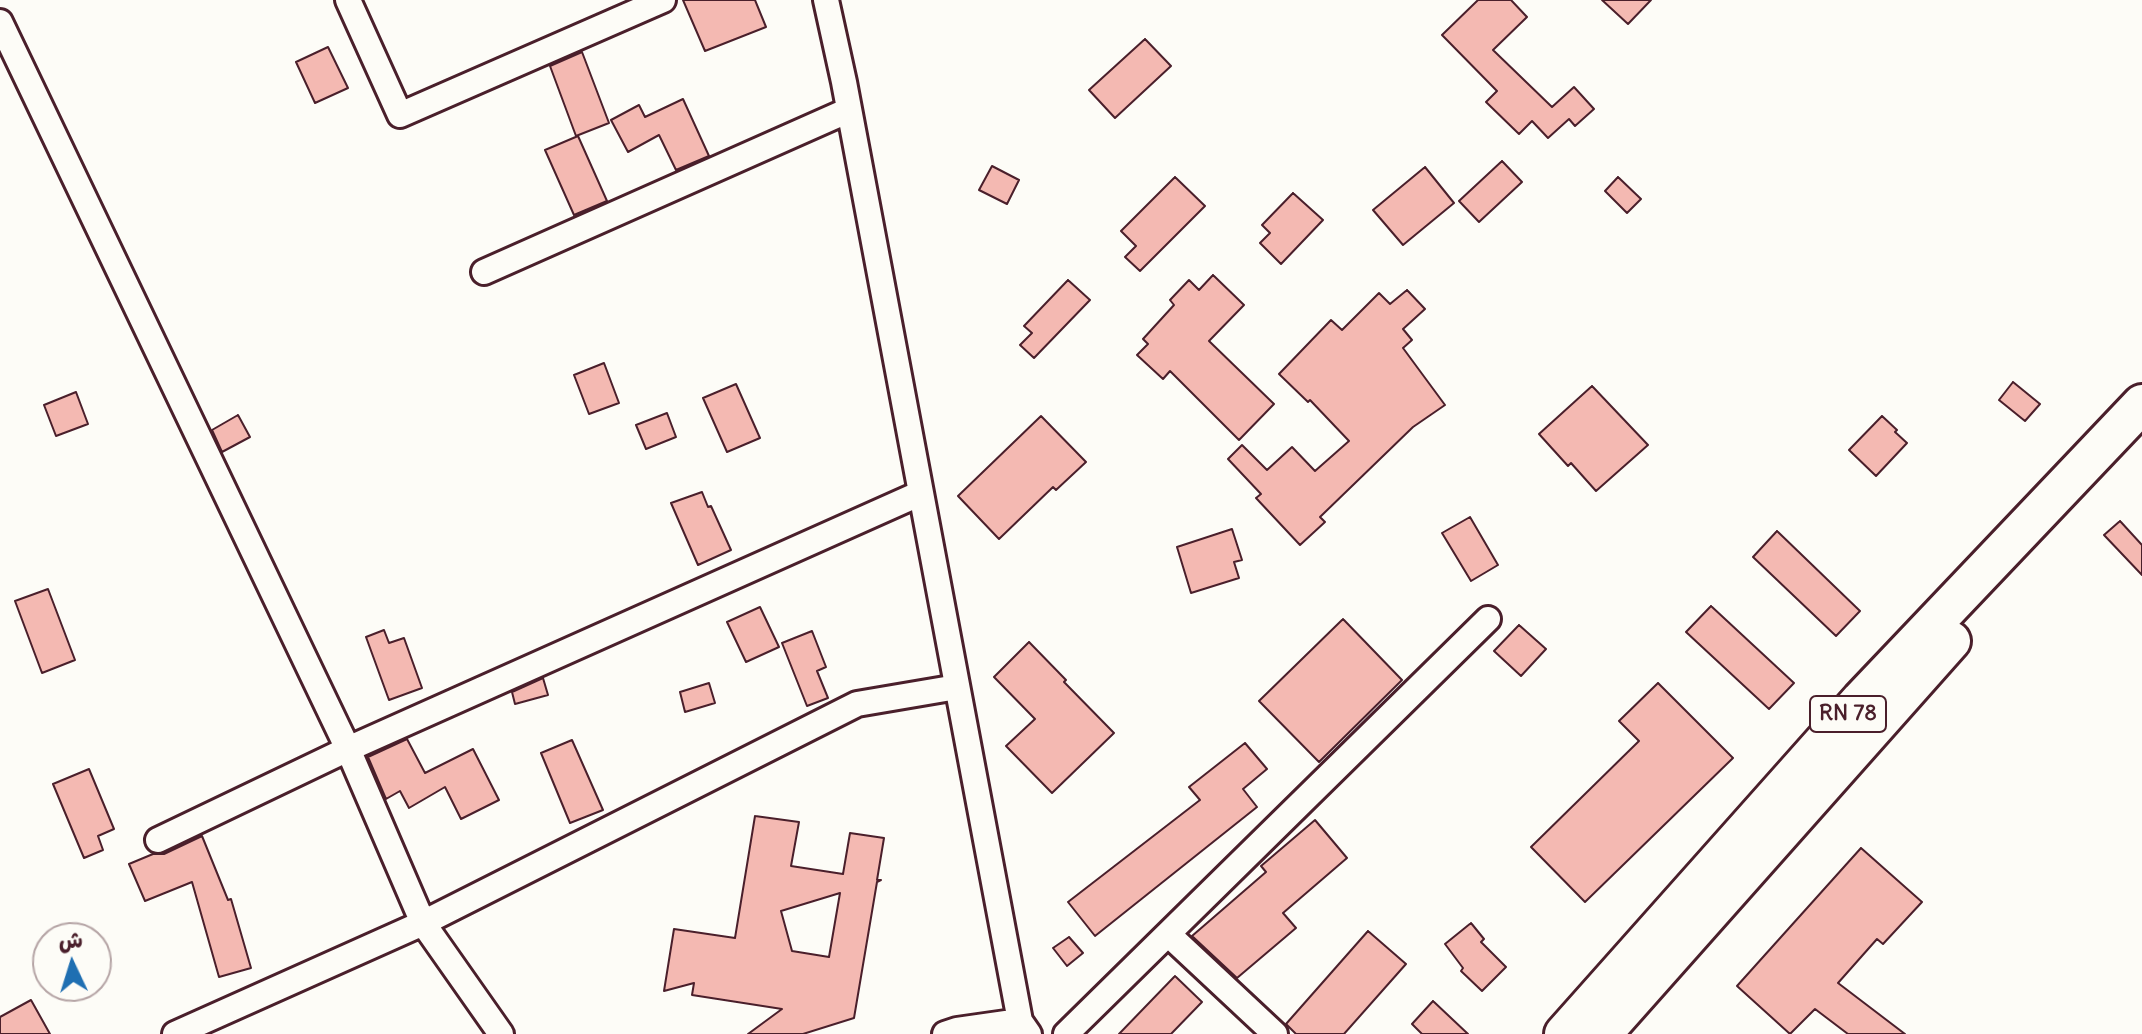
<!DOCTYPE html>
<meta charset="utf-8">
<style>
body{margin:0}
#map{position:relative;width:2142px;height:1034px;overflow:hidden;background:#fdfcf7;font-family:Delius,"Playpen Sans Arabic",sans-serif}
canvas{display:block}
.north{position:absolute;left:32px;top:922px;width:80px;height:80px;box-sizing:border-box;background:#fdfcf7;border:2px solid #b5a4a5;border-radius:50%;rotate:356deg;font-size:22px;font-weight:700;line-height:32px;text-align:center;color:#4a1f2b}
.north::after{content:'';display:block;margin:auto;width:28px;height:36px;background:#1f6fb2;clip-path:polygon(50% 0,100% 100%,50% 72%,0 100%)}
</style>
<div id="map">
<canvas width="2142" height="1034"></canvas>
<div class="north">ش</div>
</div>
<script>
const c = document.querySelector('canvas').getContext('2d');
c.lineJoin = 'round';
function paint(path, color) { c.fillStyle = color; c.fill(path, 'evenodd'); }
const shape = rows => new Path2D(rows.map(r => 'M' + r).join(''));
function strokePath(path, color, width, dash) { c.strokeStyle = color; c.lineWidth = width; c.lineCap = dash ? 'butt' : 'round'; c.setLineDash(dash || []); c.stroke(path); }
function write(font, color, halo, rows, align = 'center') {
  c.font = font + ' Delius,sans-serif'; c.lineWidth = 6; c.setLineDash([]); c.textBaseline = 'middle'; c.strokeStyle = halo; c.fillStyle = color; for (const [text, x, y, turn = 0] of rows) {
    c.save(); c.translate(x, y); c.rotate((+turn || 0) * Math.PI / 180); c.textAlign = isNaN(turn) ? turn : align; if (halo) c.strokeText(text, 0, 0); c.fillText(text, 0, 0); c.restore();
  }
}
const building = shape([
 [683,0,755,0,766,27,705,51,683,0],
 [1478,0,1511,0,1527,17,1493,50,1552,107,1574,87,1594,109,1575,126,1569,119,1548,138,1532,121,1519,134,1486,102,1497,91,1442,35,1478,0],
 [1602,0,1651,0,1628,24,1602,0],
 [1145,39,1171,66,1115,118,1089,90,1145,39],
 [328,47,348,88,315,103,296,62,328,47],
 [582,52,609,123,576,136,550,66,582,52],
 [683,99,709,156,676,170,659,135,628,152,611,120,639,105,645,117,683,99],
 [578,136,607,201,574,215,545,150,578,136],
 [1502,161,1522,182,1479,222,1459,201,1502,161],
 [992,166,1019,180,1007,204,979,190,992,166],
 [1425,167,1454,203,1403,245,1373,210,1425,167],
 [1175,177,1205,206,1140,271,1125,257,1136,246,1121,231,1175,177],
 [1618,177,1641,199,1627,213,1605,191,1618,177],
 [1293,193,1323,220,1281,264,1260,243,1270,233,1262,225,1293,193],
 [1213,275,1244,305,1209,341,1274,404,1239,440,1170,371,1163,379,1137,355,1148,344,1143,339,1174,305,1170,300,1189,280,1199,290,1213,275],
 [1068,280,1090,300,1034,358,1020,345,1032,333,1024,326,1068,280],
 [1407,290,1425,309,1403,329,1412,340,1403,348,1445,405,1413,427,1320,517,1325,522,1300,545,1256,498,1261,494,1228,459,1242,445,1267,470,1292,447,1315,471,1349,441,1310,400,1308,402,1279,374,1331,320,1342,330,1379,293,1390,304,1407,290],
 [604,363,619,403,589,414,574,375,604,363],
 [2013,382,2040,404,2025,421,1999,400,2013,382],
 [736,384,760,438,727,452,703,398,736,384],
 [1592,386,1648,445,1596,491,1571,463,1568,466,1539,434,1592,386],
 [76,392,88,424,56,436,44,405,76,392],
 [667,413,676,437,646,449,636,425,667,413],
 [238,415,250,437,222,452,212,430,238,415],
 [1041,416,1086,462,1056,490,1053,487,999,539,958,496,1041,416],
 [1882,416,1897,430,1895,432,1907,443,1876,476,1849,450,1882,416],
 [702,492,708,507,711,506,731,550,698,565,671,503,702,492],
 [1470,517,1498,565,1471,581,1442,533,1470,517],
 [2120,521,2142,545,2142,575,2104,535,2120,521],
 [1232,529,1242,560,1234,562,1239,578,1191,593,1177,547,1232,529],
 [1777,531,1860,611,1836,636,1753,557,1777,531],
 [48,589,75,660,42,673,15,601,48,589],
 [1711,606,1794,683,1769,709,1686,632,1711,606],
 [760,607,779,647,746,662,727,622,760,607],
 [1343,619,1402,680,1319,762,1259,701,1343,619],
 [1519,625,1546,649,1521,676,1494,651,1519,625],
 [384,630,389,643,404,638,422,688,389,700,366,637,384,630],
 [812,631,826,667,817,671,828,698,807,706,782,643,812,631],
 [1029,642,1066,680,1064,682,1114,733,1052,793,1006,746,1035,719,994,677,1029,642],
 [543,678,548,695,515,704,512,692,543,678],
 [709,683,715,703,685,712,680,692,709,683],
 [1658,683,1733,758,1585,902,1531,847,1639,741,1619,721,1658,683],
 [407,739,425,773,473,749,499,800,461,819,445,787,409,808,400,791,386,799,368,757,407,739],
 [572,740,603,810,570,823,541,753,572,740],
 [1245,743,1267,769,1243,789,1257,807,1095,936,1068,902,1200,800,1189,787,1245,743],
 [89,769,114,829,98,836,103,850,84,858,53,784,89,769],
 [755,816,799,822,791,866,843,874,850,833,884,838,877,880,881,880,877,882,854,1018,803,1034,748,1034,782,1009,692,995,694,983,664,991,674,929,735,938,755,816],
 [840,893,829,957,792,951,781,911,840,893],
 [1315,820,1347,858,1283,913,1296,928,1237,978,1192,936,1266,872,1261,866,1315,820],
 [202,836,228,900,231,899,251,968,219,977,192,882,145,901,129,864,153,854,164,854,202,836],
 [1861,848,1922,902,1883,944,1877,939,1838,983,1905,1034,1848,1034,1815,1009,1790,1034,1737,986,1861,848],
 [1471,923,1484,939,1481,942,1506,967,1482,991,1461,971,1463,968,1445,944,1471,923],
 [1368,931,1406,964,1344,1034,1296,1034,1286,1024,1368,931],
 [1069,937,1083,953,1067,966,1053,948,1069,937],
 [1175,976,1202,1002,1171,1034,1119,1034,1175,976],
 [31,1000,50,1034,0,1034,0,1017,31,1000],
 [1433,1001,1468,1034,1422,1034,1412,1024,1433,1001]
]);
paint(building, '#f4b9b2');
strokePath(building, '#4a1f2b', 2);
const street = shape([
 [348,0,400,115,663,0],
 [826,0,844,82,1020,1021,1029,1034],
 [0,22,348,749,423,923,501,1034],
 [484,272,849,110],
 [158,840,348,749,921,493],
 [1168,934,1275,1034],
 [175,1034,423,923,857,704,957,687],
 [945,1034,957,1030,1020,1021],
 [1066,1034,1488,619]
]);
const primary = shape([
 [1564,1034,1861,700,2142,404],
 [1602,1034,1951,641]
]);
strokePath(street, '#4a1f2b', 30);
strokePath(primary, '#4a1f2b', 44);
strokePath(street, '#fdfcf7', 24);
strokePath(primary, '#fdfcf7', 38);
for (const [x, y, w] of [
 [1848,714,76]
]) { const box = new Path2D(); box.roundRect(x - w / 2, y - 18, w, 36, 6); c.fillStyle = '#fdfcf7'; c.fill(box); strokePath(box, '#4a1f2b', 2); }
write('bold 22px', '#4a1f2b', null, [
 ["RN 78",1848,714]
]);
</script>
